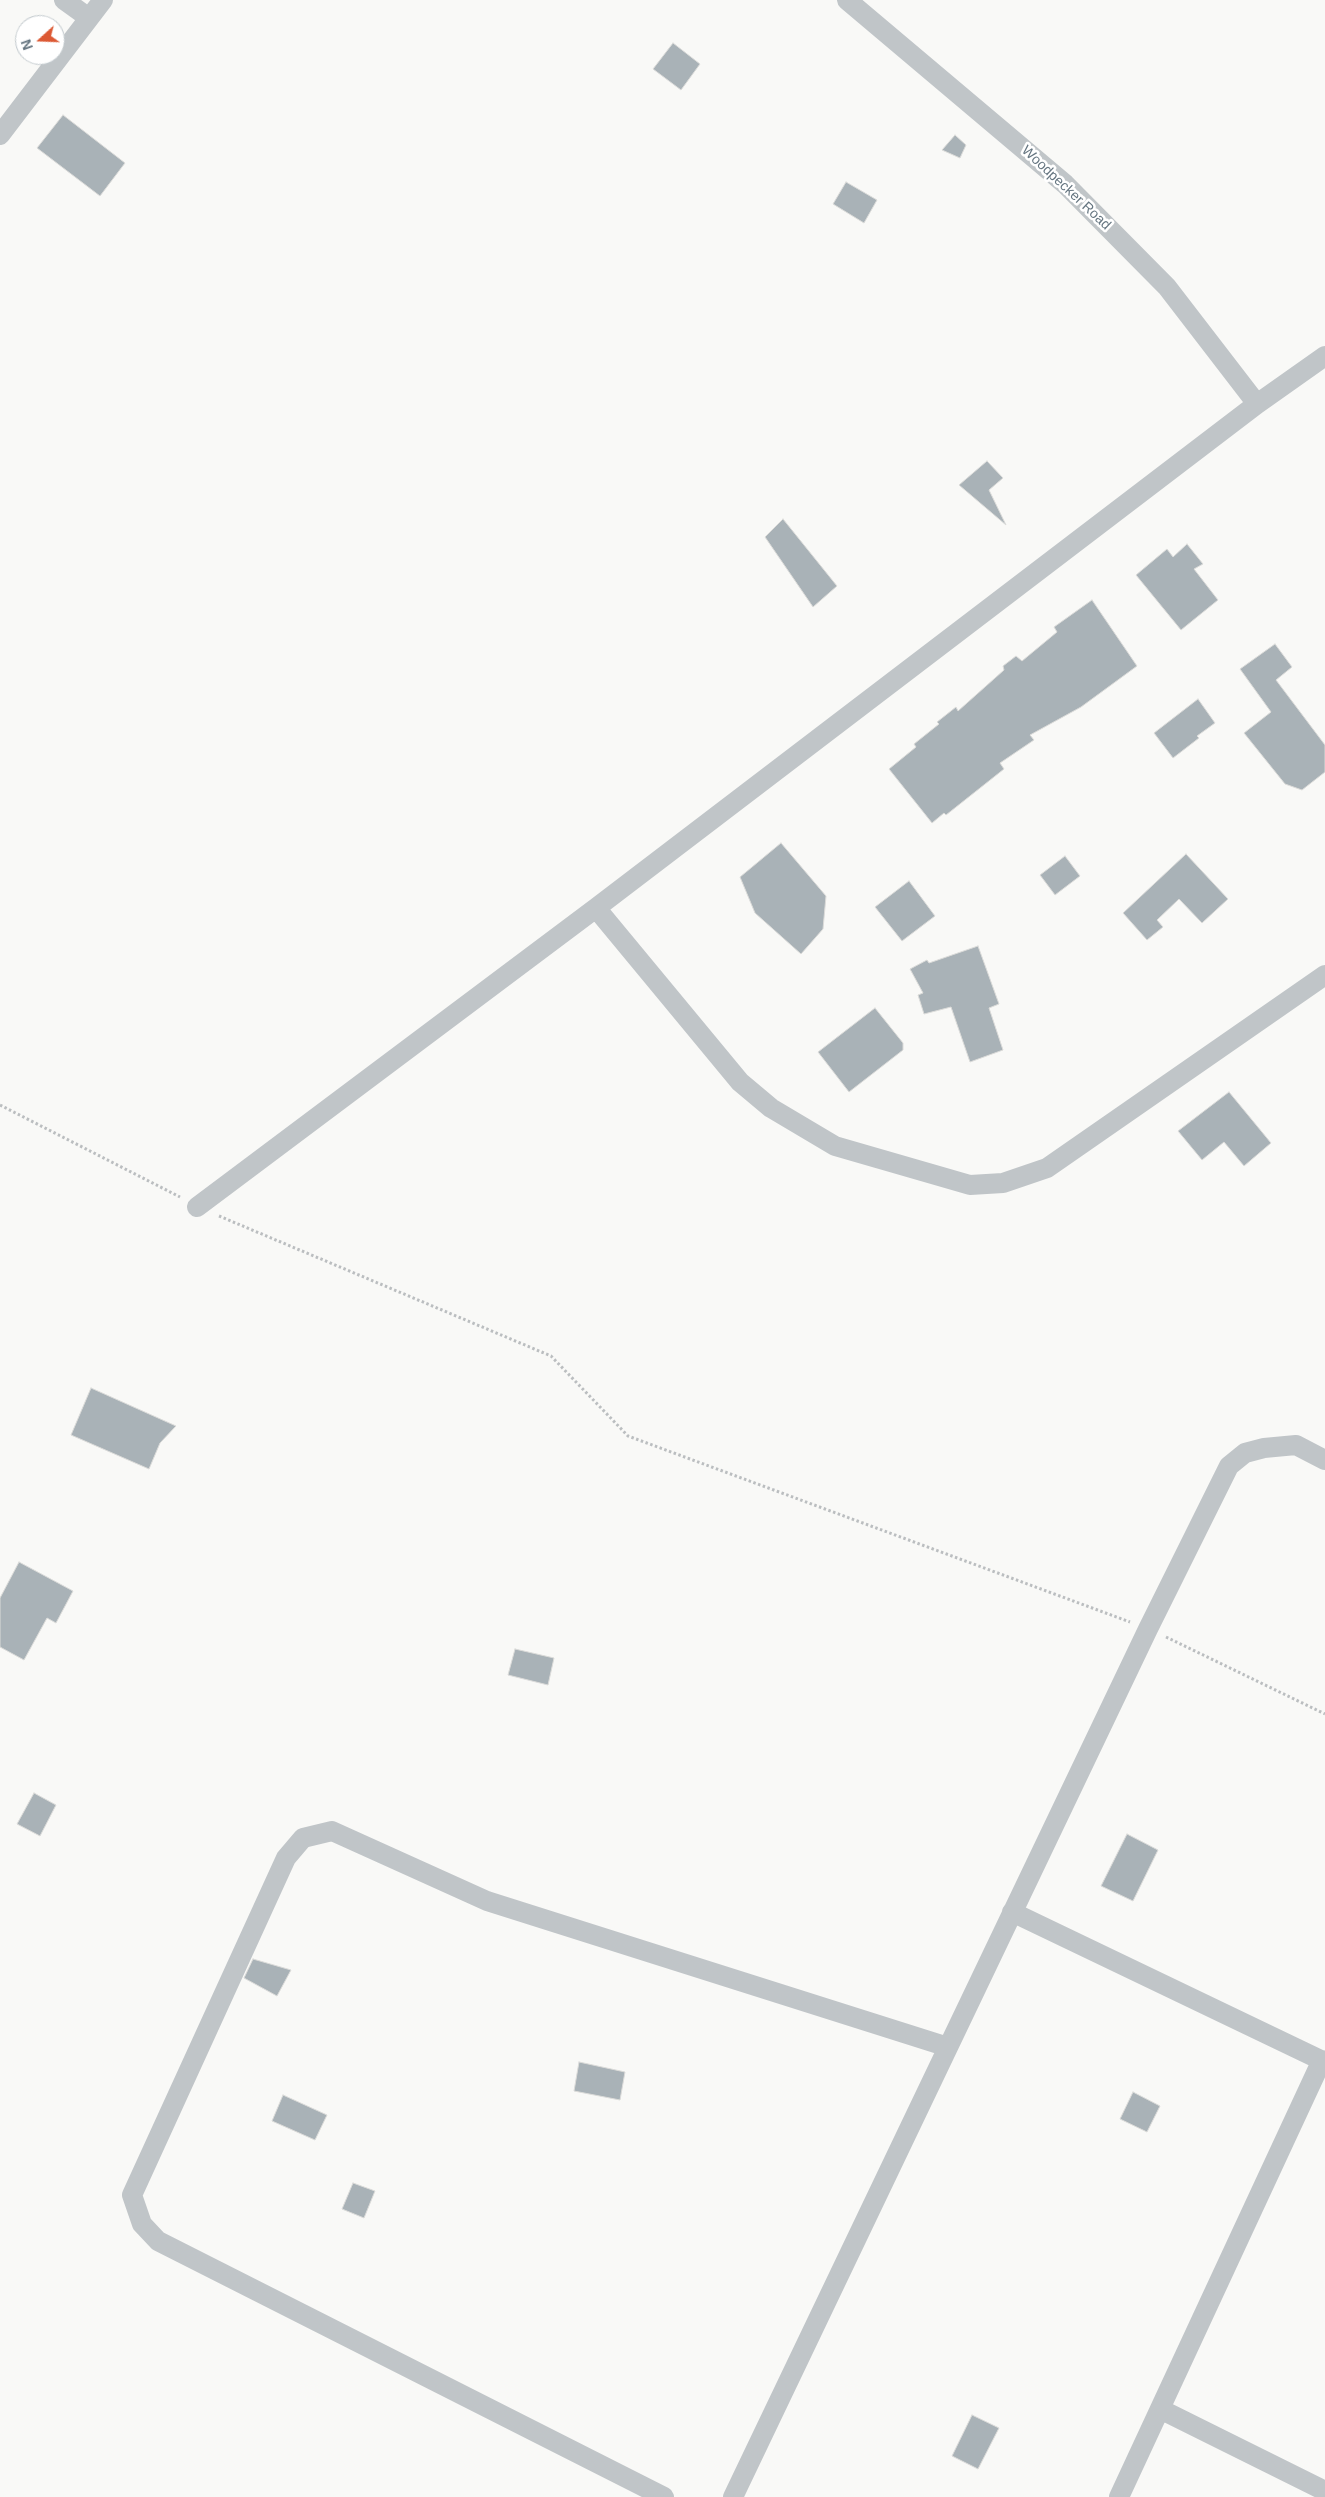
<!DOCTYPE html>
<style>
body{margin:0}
#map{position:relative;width:1325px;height:2497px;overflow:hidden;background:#f9f9f7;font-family:Helvetica,sans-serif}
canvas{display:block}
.north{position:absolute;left:15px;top:15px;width:50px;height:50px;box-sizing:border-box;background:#fff;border:1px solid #c1c8cc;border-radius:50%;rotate:250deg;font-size:14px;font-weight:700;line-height:20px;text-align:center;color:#657580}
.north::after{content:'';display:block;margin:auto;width:18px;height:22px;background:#dc5934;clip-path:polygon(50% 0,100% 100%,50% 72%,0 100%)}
</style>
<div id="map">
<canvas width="1325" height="2497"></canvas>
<div class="north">N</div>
</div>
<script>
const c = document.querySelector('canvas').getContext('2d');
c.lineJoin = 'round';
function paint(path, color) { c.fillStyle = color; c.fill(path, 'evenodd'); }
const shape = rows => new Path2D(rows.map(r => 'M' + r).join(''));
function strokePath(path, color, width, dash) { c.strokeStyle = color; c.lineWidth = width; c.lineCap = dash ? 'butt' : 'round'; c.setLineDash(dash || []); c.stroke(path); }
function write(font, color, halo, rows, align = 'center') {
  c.font = font + ' Helvetica,sans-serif'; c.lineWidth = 5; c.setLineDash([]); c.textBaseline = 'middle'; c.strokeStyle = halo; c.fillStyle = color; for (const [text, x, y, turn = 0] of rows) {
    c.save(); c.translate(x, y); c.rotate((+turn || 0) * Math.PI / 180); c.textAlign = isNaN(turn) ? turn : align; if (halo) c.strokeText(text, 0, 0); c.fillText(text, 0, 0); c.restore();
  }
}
const building = shape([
 [673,43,700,64,681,90,653,69,673,43],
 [63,115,125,163,100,196,37,148,63,115],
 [955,135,966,145,960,158,942,150,955,135],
 [846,182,877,200,864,223,833,204,846,182],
 [987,461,1003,478,989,490,1006,525,959,485,987,461],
 [783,519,837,586,813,607,765,537,783,519],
 [1187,544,1203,564,1194,569,1218,600,1181,630,1136,575,1167,549,1173,557,1187,544],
 [1092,600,1137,666,1081,707,1030,735,1034,740,1000,763,1004,769,946,815,944,813,932,823,889,769,916,747,914,744,939,724,937,722,956,707,958,711,1004,670,1003,666,1016,656,1022,661,1057,632,1054,627,1092,600],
 [1275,644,1292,667,1276,680,1325,745,1325,772,1302,790,1285,784,1244,733,1271,712,1240,669,1275,644],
 [1198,699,1215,723,1197,736,1199,738,1173,758,1154,733,1198,699],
 [781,843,826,896,823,929,801,954,755,913,740,877,781,843],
 [1186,854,1228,899,1202,923,1179,899,1157,920,1163,927,1147,940,1123,913,1186,854],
 [1065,856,1080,876,1055,895,1040,875,1065,856],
 [909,881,935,916,902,941,875,907,909,881],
 [978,946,999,1004,989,1008,1003,1050,970,1062,951,1007,924,1014,918,995,923,993,910,969,927,960,929,963,978,946],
 [875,1008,903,1043,903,1050,849,1092,818,1052,875,1008],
 [1229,1092,1271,1143,1244,1166,1224,1142,1202,1160,1178,1131,1229,1092],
 [91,1388,176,1426,160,1443,149,1469,71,1435,91,1388],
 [19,1562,73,1591,56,1623,47,1618,24,1660,0,1647,0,1598,19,1562],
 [515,1649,554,1658,548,1685,508,1675,515,1649],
 [34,1793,56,1805,40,1836,17,1824,34,1793],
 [1127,1834,1158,1850,1133,1901,1101,1886,1127,1834],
 [253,1959,291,1970,277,1996,244,1978,253,1959],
 [579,2062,625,2072,620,2100,574,2091,579,2062],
 [1133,2092,1160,2106,1147,2132,1120,2119,1133,2092],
 [283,2095,327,2115,315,2140,272,2121,283,2095],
 [353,2183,375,2191,364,2218,342,2209,353,2183],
 [972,2415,999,2428,978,2469,952,2456,972,2415]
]);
paint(building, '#a9b2b7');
strokePath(building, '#dbdbd9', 1);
strokePath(shape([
 [0,1105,180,1197],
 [219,1216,551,1356,628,1436,1130,1622],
 [1166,1637,1325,1714]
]), '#bbbec0', 3, [2.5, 2.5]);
strokePath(shape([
 [64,0,89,18],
 [847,0,1065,184,1167,287,1257,404],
 [0,135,103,0],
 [596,908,740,1082,771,1108,835,1146,970,1185,1003,1183,1047,1168,1325,975],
 [197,1207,596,908,1257,404,1325,356],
 [1012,1912,1325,2062],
 [1160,2409,1325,2491],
 [664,2497,158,2241,142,2224,132,2195,286,1858,303,1838,332,1831,487,1901,948,2047],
 [733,2497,1148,1629,1229,1466,1245,1453,1264,1448,1296,1445,1325,1460],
 [1119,2497,1322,2060]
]), '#c0c5c8', 20);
write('14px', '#657580', '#fff', [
 ["Woodpecker Road",1066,188,43]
]);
</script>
